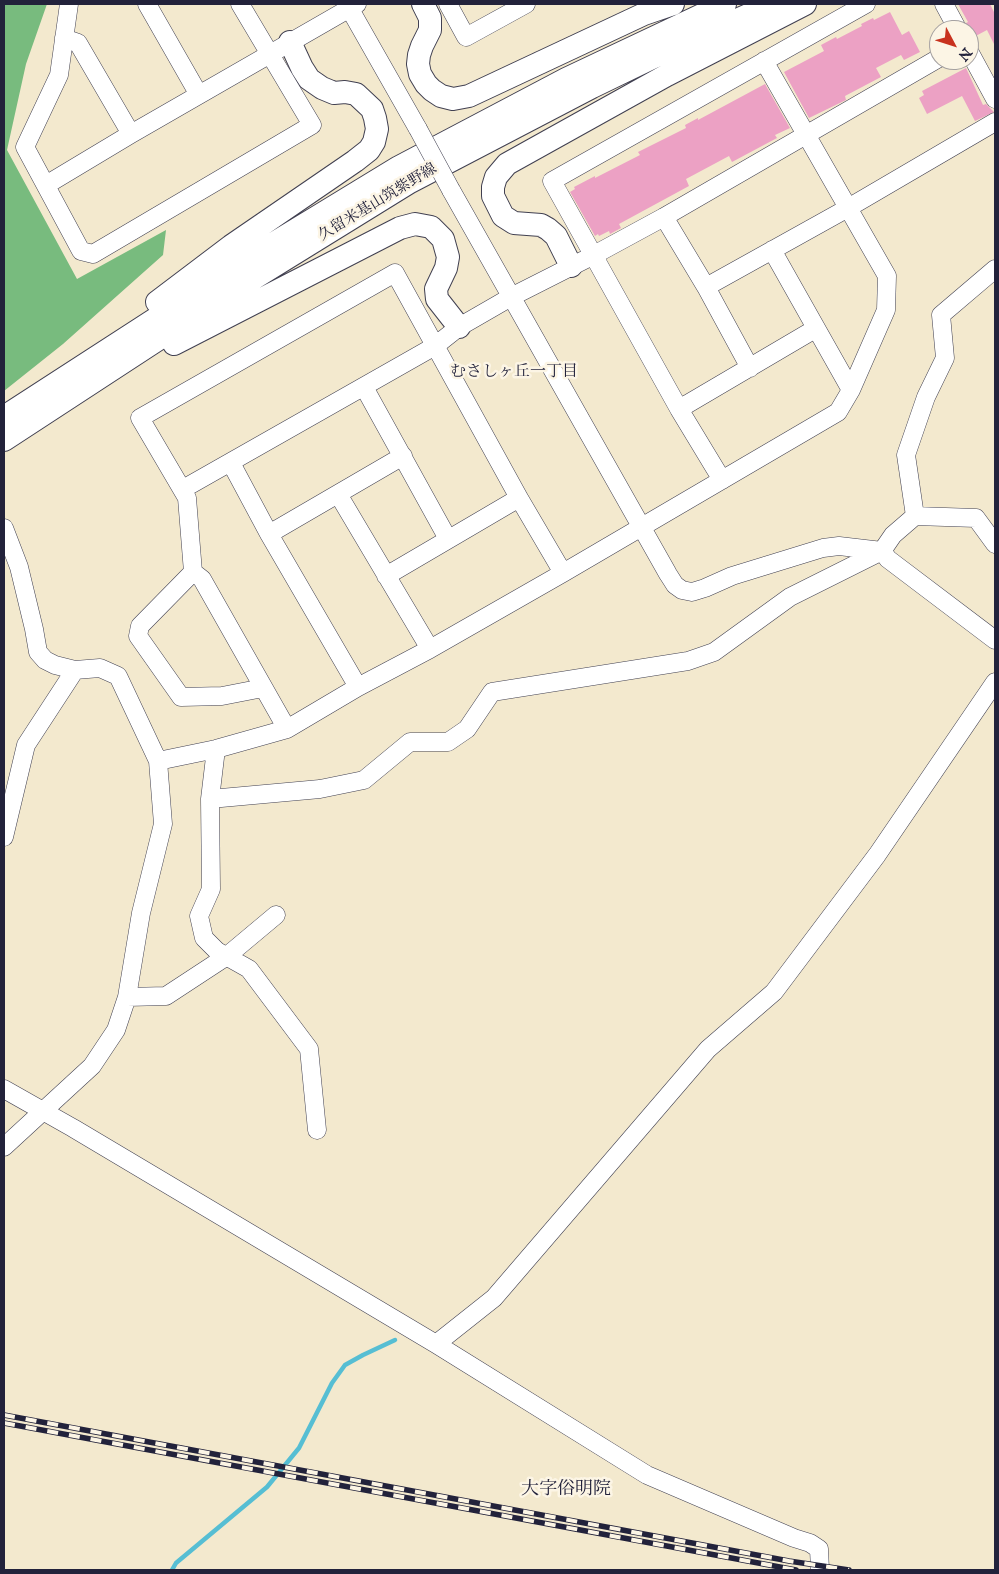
<!DOCTYPE html>
<meta charset="utf-8">
<style>
body{margin:0}
#map{position:relative;width:999px;height:1574px;overflow:hidden;background:#f3e9ce;font-family:"IM FELL English",serif}
canvas{display:block}
.frame{position:absolute;inset:0;border:5px solid #22223b;pointer-events:none}
.north{position:absolute;left:929px;top:20px;width:50px;height:50px;box-sizing:border-box;background:#fcf5e5;border:1px solid #a5a1a1;border-radius:50%;rotate:130deg;font-size:14px;font-weight:700;line-height:20px;text-align:center;color:#22223b}
.north::after{content:'';display:block;margin:auto;width:18px;height:22px;background:#c8321e;clip-path:polygon(50% 0,100% 100%,50% 72%,0 100%)}
</style>
<div id="map">
<canvas width="999" height="1574"></canvas>
<div class="frame"></div>
<div class="north">N</div>
</div>
<script>
const c = document.querySelector('canvas').getContext('2d');
c.lineJoin = 'round';
function paint(path, color) { c.fillStyle = color; c.fill(path, 'evenodd'); }
const shape = rows => new Path2D(rows.map(r => 'M' + r).join(''));
function strokePath(path, color, width, dash) { c.strokeStyle = color; c.lineWidth = width; c.lineCap = dash ? 'butt' : 'round'; c.setLineDash(dash || []); c.stroke(path); }
function write(font, color, halo, rows, align = 'center') {
  c.font = font + ' "IM FELL English","Noto Serif JP",serif'; c.lineWidth = 5; c.setLineDash([]); c.textBaseline = 'middle'; c.strokeStyle = halo; c.fillStyle = color; for (const [text, x, y, turn = 0] of rows) {
    c.save(); c.translate(x, y); c.rotate((+turn || 0) * Math.PI / 180); c.textAlign = isNaN(turn) ? turn : align; if (halo) c.strokeText(text, 0, 0); c.fillText(text, 0, 0); c.restore();
  }
}
paint(shape([
 [4,4,47,4,26,64,7,150,77,279,166,230,163,255,63,344,4,391]
]), '#78bb7e');
strokePath(shape([
 [172,1570,176,1563,267,1487,299,1448,332,1383,345,1365,363,1355,395,1340]
]), '#56bed3', 4.5);
paint(shape([
 [958,4,990,4,995,14,995,46,987,30,970,39,966,23,968,22],
 [890,12,902,35,909,31,920,52,904,60,901,55,876,68,881,77,845,96,846,100,809,118,784,72,824,51,821,45,836,37,837,39,862,26,861,24,873,18,874,20],
 [966,68,983,105,986,104,994,112,975,121,962,96,927,114,919,98,924,95,922,91],
 [765,84,790,128,775,135,777,138,732,162,729,156,686,179,689,186,619,224,621,228,610,234,609,231,599,236,598,234,595,236,570,192,575,189,574,187,595,176,595,178,640,155,638,152,686,128,685,125,698,118,698,120]
]), '#eca1c4');
const minor = shape([
 [69,4,59,75,25,147,81,251,93,254,312,125,240,4],
 [147,4,199,95],
 [347,4,418,129],
 [448,4,466,37,526,4],
 [944,4,958,30],
 [64,38,78,43,131,134],
 [969,51,995,99],
 [46,185,131,134,357,4],
 [451,190,668,574,675,585,682,590,692,592,705,588,732,576,823,548,839,546,882,551,888,559,995,640],
 [664,217,706,287,750,368],
 [772,250,851,390],
 [706,287,848,208,995,122],
 [364,387,448,539],
 [679,409,815,329],
 [231,463,269,534,358,687],
 [722,480,679,409,552,181,866,4],
 [183,489,435,346,459,327,511,297,594,255,664,217,939,58],
 [338,494,430,649],
 [915,516,906,455,926,397,945,358,941,315,995,269],
 [4,528,19,567,34,629,38,652,45,660,55,665,75,670,100,668,118,676,158,761,163,824,141,913,127,997,116,1030,92,1066,4,1147],
 [269,534,403,456],
 [193,572,140,626,138,636,181,697,222,696,263,688],
 [386,576,519,498],
 [287,729,202,579,193,572,187,498,140,418,395,273,519,498,563,573],
 [216,749,210,799,211,889,199,916,204,938,217,951,249,969,309,1049,317,1130],
 [158,761,216,749,287,729,358,687,430,649,563,573,838,412,851,390,886,310,887,276,764,61],
 [210,799,320,789,364,780,410,742,448,742,467,729,492,692,688,661,714,652,790,597,882,551,893,535,915,516,976,518,995,544],
 [4,837,26,745,75,670],
 [127,997,166,996,227,956,276,915],
 [4,1089,73,1128,436,1344,647,1475,794,1538,810,1543,819,1549,820,1570],
 [436,1344,494,1298,708,1049,774,992,877,855,995,682]
]);
const major = shape([
 [423,4,430,18,430,30,422,46,419,55,418,64,420,74,426,84,432,90,441,96,453,99,469,96,644,14,673,4],
 [571,266,556,236,548,229,541,225,514,223,503,216,493,196,493,187,496,177,507,164,667,75,805,4],
 [157,302,231,246,355,161,369,150,374,142,377,129,375,118,372,109,356,94,345,92,334,93,322,88,309,79,302,68,290,42],
 [174,344,400,228,415,224,431,227,443,239,448,257,446,268,436,289,437,299,459,327],
 [4,417,248,259,399,167,566,79,725,4],
 [4,440,206,308,410,182,592,87,660,54,773,4]
]);
strokePath(minor, '#414051', 19);
strokePath(major, '#414051', 24);
strokePath(minor, '#fff', 18);
strokePath(major, '#fff', 22);
const rail = shape([
 [4,1415,789,1561,849,1570],
 [4,1423,796,1570]
]);
strokePath(rail, '#22223b', 5.5);
strokePath(rail, '#fcf5e5', 4, [11]);
const minorBridge = shape([
 [418,129,451,190]
]);
strokePath(minorBridge, '#414051', 19, []);
strokePath(minorBridge, '#fff', 18);
write('15px', '#22223b', '#fcf5e5', [
 ["久留米基山筑紫野線",378,203,-31]
]);
write('16px', '#22223b', '#fcf5e5', [
 ["むさしヶ丘一丁目",514,373]
]);
write('18px', '#22223b', '#fcf5e5', [
 ["大字俗明院",566,1490]
]);
</script>
